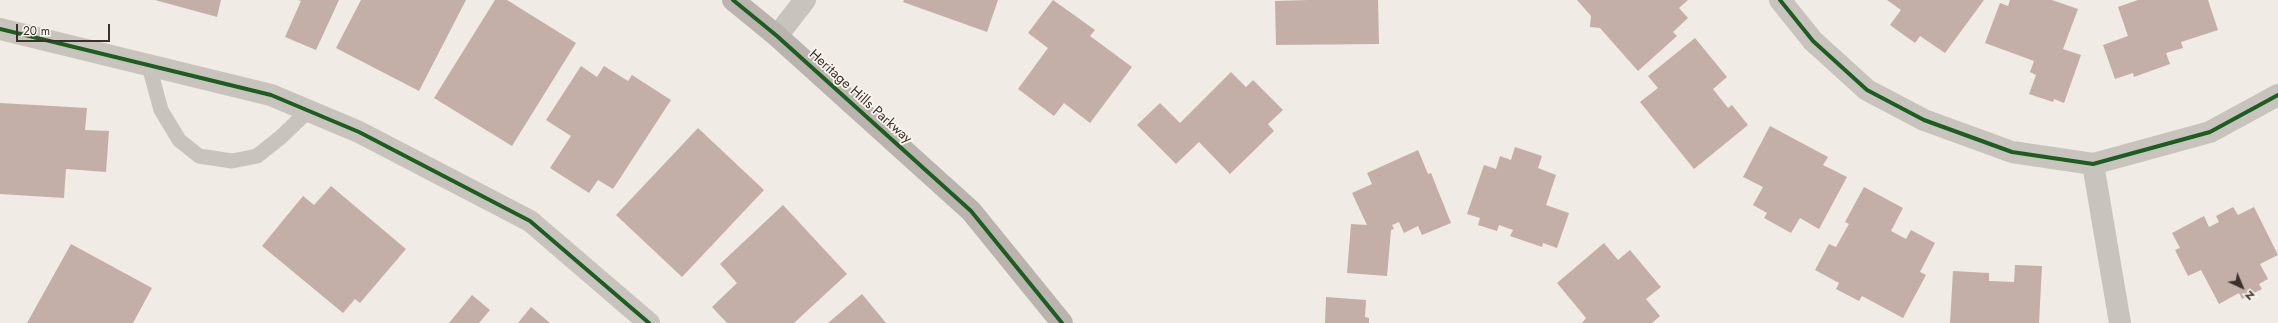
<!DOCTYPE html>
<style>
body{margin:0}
#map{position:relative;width:2278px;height:323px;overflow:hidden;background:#f0ebe5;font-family:Jost,sans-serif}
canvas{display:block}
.north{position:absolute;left:2222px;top:267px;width:40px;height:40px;-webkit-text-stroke:3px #fbf5ee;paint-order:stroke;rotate:136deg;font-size:11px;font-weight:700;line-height:16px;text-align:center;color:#3b302b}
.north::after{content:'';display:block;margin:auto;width:14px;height:18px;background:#3b302b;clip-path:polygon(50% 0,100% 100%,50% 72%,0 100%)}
.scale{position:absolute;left:16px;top:24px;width:94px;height:18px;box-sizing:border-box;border:2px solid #3b302b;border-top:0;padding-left:5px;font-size:12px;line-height:14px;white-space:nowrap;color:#3b302b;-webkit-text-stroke:3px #fbf5ee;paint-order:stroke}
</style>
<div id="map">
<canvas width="2278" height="323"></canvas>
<div class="north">N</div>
<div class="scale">20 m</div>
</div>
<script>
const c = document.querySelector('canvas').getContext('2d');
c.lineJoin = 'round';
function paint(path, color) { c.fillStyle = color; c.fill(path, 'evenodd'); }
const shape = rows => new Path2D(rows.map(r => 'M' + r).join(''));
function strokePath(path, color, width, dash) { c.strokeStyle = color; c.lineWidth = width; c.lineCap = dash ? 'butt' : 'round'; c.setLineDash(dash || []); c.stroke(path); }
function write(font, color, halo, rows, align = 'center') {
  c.font = font + ' Jost,sans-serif'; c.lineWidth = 3.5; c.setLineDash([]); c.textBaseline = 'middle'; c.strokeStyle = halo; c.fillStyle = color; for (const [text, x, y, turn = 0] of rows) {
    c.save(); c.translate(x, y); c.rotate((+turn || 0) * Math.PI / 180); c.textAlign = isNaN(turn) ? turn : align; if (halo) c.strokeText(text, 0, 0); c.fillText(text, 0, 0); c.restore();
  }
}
paint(shape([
 [155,0,221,0,217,17],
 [298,0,339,0,316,50,285,37,301,1],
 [361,0,466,0,419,91,336,48],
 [495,0,507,0,576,43,512,146,434,98],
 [904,0,998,0,987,32,903,2],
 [1053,0,1095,30,1090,36,1132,67,1090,123,1064,103,1054,116,1018,89,1048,48,1028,33],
 [1308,0,1378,0,1379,44,1276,45,1275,1],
 [1577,0,1688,0,1679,8,1688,18,1673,32,1677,36,1638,71,1600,28,1590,27,1591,16],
 [1887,0,1984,0,1945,53,1920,36,1915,43,1890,25,1901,10],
 [2010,0,2052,0,2078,9,2063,49,2081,55,2064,103,2054,99,2053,102,2029,94,2036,75,2030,72,2034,61,1985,43,2000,3,2008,6],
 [2138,0,2208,0,2218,30,2181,42,2183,48,2166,53,2170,64,2134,77,2133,73,2115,79,2103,45,2128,36,2118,7],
 [1695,38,1727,77,1713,89,1728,108,1732,105,1748,125,1694,169,1640,102,1658,88,1648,76],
 [581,66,597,77,604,66,628,81,632,75,671,100,613,189,598,180,589,193,550,168,571,136,546,120],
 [1231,72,1246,87,1253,80,1283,110,1268,124,1274,131,1230,174,1199,142,1176,164,1137,125,1160,103,1180,123],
 [0,103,87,108,85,130,109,131,106,172,66,169,64,198,0,194],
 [1770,126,1828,157,1823,165,1847,177,1819,229,1800,218,1791,233,1764,218,1767,213,1753,205,1763,187,1743,177],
 [698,128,764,190,682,277,616,215],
 [1515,147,1542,156,1538,168,1556,175,1546,205,1569,213,1557,248,1543,243,1542,247,1510,236,1513,230,1499,225,1497,231,1478,225,1480,218,1467,214,1484,165,1496,169,1500,156,1511,160],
 [1418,150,1428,174,1431,173,1451,223,1422,235,1418,226,1404,233,1399,222,1392,225,1394,229,1391,230,1387,276,1347,273,1351,224,1367,225,1352,193,1372,184,1367,173],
 [331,186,406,249,360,303,355,299,343,313,262,246,303,196,314,205],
 [1864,187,1903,208,1891,231,1906,239,1911,230,1935,243,1920,272,1926,275,1903,318,1862,296,1859,301,1836,289,1839,283,1815,270,1829,244,1836,247,1849,224,1845,222],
 [783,205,847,274,794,323,727,323,712,307,737,283,720,264],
 [2233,207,2238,215,2254,207,2278,255,2260,264,2268,279,2259,284,2262,289,2242,299,2239,293,2219,304,2201,270,2188,276,2175,250,2180,248,2172,233,2204,216,2209,227,2219,222,2216,216],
 [1604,243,1618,260,1630,250,1661,287,1646,299,1660,316,1652,323,1582,323,1586,318,1557,283],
 [71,244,152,288,133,323,27,323],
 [2015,265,2042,266,2039,323,1950,323,1953,271,1989,273,1989,281,2014,282],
 [862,294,886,323,828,323],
 [472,295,490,310,479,323,449,323],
 [1326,297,1366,300,1365,317,1369,318,1369,323,1325,323],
 [531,307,550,323,518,323]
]), '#c3afa7');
strokePath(shape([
 [149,66,161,110,179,140,199,156,232,161,257,156,281,137,308,111]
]), '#c9c3be', 15);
strokePath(shape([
 [1780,0,1813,41,1867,90,1924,120,2012,152,2093,164,2210,132,2278,95],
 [0,29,271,95,359,132,530,221,649,323],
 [777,36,805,0],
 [2093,164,2120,323]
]), '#c9c3be', 22);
strokePath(shape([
 [733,0,777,36,971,211,1062,323]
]), '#bab3ae', 22);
strokePath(shape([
 [733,0,777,36,971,211,1062,323],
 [1780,0,1813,41,1867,90,1924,120,2012,152,2093,164,2210,132,2278,95],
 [0,29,271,95,359,132,530,221,649,323]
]), '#1b5e20', 4);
write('14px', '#3b302b', '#fbf5ee', [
 ["Heritage Hills Parkway",860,97,42]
]);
</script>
